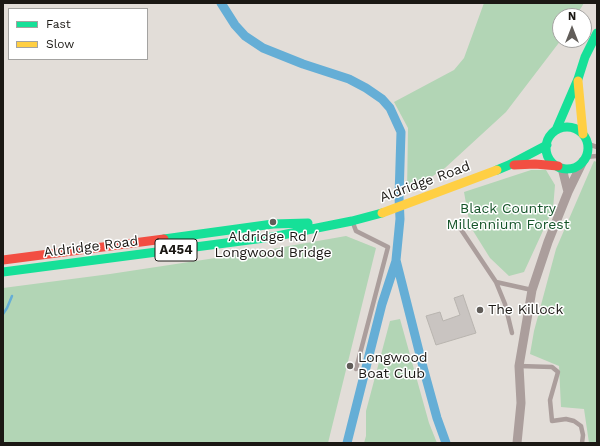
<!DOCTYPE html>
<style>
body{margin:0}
#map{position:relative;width:600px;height:446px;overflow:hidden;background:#e2ddd8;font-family:"Work Sans",sans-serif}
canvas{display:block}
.frame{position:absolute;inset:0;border:4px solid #1b1814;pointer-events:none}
.legend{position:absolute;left:8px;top:8px;width:140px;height:52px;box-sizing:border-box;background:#fff;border:1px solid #a4a3a1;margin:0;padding:5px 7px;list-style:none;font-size:12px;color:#1b1814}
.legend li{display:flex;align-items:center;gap:8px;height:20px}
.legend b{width:20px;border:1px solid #a4a3a1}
.north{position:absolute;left:552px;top:8px;width:40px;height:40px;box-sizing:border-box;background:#fff;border:1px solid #a4a3a1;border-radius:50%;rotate:0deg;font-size:11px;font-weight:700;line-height:16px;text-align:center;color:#1b1814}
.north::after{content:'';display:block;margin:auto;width:14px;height:18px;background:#615d59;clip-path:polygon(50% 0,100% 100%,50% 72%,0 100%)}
</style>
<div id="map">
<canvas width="600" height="446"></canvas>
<div class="frame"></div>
<ul class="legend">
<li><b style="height:5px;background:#16e098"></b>Fast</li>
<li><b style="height:5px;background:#ffcf43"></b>Slow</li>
</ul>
<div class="north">N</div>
</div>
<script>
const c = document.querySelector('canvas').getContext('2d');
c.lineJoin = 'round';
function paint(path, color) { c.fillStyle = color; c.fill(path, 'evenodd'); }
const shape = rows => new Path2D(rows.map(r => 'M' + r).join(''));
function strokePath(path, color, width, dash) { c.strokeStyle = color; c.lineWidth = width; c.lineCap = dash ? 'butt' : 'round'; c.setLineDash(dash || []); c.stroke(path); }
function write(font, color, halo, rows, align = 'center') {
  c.font = font + ' "Work Sans",sans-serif'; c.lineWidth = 3; c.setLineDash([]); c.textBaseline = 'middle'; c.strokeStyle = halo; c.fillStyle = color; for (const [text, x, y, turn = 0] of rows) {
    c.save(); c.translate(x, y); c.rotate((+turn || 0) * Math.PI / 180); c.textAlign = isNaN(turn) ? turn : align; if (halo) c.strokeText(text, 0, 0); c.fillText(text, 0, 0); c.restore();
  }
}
paint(shape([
 [484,3,584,3,576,16,560,16,560,40,561,40,506,112,445,168,407,193,408,128,394,102,454,70,464,58],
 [594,161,597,162,597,443,589,443,584,409,561,407,559,366,530,354,534,331,556,249],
 [531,170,546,170,555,185,553,209,524,272,509,276,490,258,470,226,464,192],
 [346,236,376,248,328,443,3,443,3,288,110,274,255,252],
 [400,319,429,423,437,443,364,443,366,436,366,411,390,321]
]), '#b2d5b5');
strokePath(shape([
 [3,314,7,308,12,296]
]), '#65aed6', 2.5);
strokePath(shape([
 [221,3,235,25,245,36,263,48,303,64,349,79,366,88,382,99,390,108,401,132,399,197,400,219,396,260,423,367,437,418,446,443],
 [347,443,382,304,396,261]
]), '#65aed6', 9);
const building = shape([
 [463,295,476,333,436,345,426,316,440,312,443,321,460,315,454,298,463,295]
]);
paint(building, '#c9c4c1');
strokePath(building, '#b8b4af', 1);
strokePath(shape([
 [588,144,597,147],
 [586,157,597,156],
 [353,223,356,231,388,247,356,369],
 [460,228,496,282,505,304,512,333],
 [496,282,532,290],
 [519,366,552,367,558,372,550,400,552,421,566,419,574,421,581,426,583,435,582,443]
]), '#ab9e9c', 4.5);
strokePath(shape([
 [562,168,568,192],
 [517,443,521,403,519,366,532,290,548,242,568,192,583,161]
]), '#ab9e9c', 9);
strokePath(shape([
 '546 148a21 21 0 1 1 42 0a21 21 0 1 1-42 0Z',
 [556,130,578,79,585,57,597,33],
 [497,170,509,165,547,145],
 [164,239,273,224,308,223],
 [3,272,272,237,352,221,382,213]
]), '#16e098', 9);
strokePath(shape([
 [578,81,583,134],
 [382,213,497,170]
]), '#ffcf43', 9);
strokePath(shape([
 [514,165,535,164,558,166],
 [3,260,164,239]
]), '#f24e42', 9);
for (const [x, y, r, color] of [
 [273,222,4,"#615d59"],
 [480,310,4,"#615d59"],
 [350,366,4,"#615d59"]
]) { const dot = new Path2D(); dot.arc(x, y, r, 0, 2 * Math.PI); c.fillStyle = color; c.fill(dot); strokePath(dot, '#fff', 1.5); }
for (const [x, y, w] of [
 [176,250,42]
]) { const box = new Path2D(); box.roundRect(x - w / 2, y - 11, w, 22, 3); c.fillStyle = '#fff'; c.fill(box); strokePath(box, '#1b1814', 1); }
write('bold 13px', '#1b1814', null, [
 ["A454",176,250]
]);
write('14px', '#1b1814', '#fff', [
 ["Aldridge Road",425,182,-20],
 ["Aldridge Road",91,247,-7]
]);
write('14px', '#155429', '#fff', [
 ["Black Country",508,209],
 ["Millennium Forest",508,225]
]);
write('14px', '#1b1814', '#fff', [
 ["Aldridge Rd /",273,237,"center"],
 ["Longwood Bridge",273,253,"center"],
 ["The Killock",488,310],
 ["Longwood",358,358],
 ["Boat Club",358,374]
], 'left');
</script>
